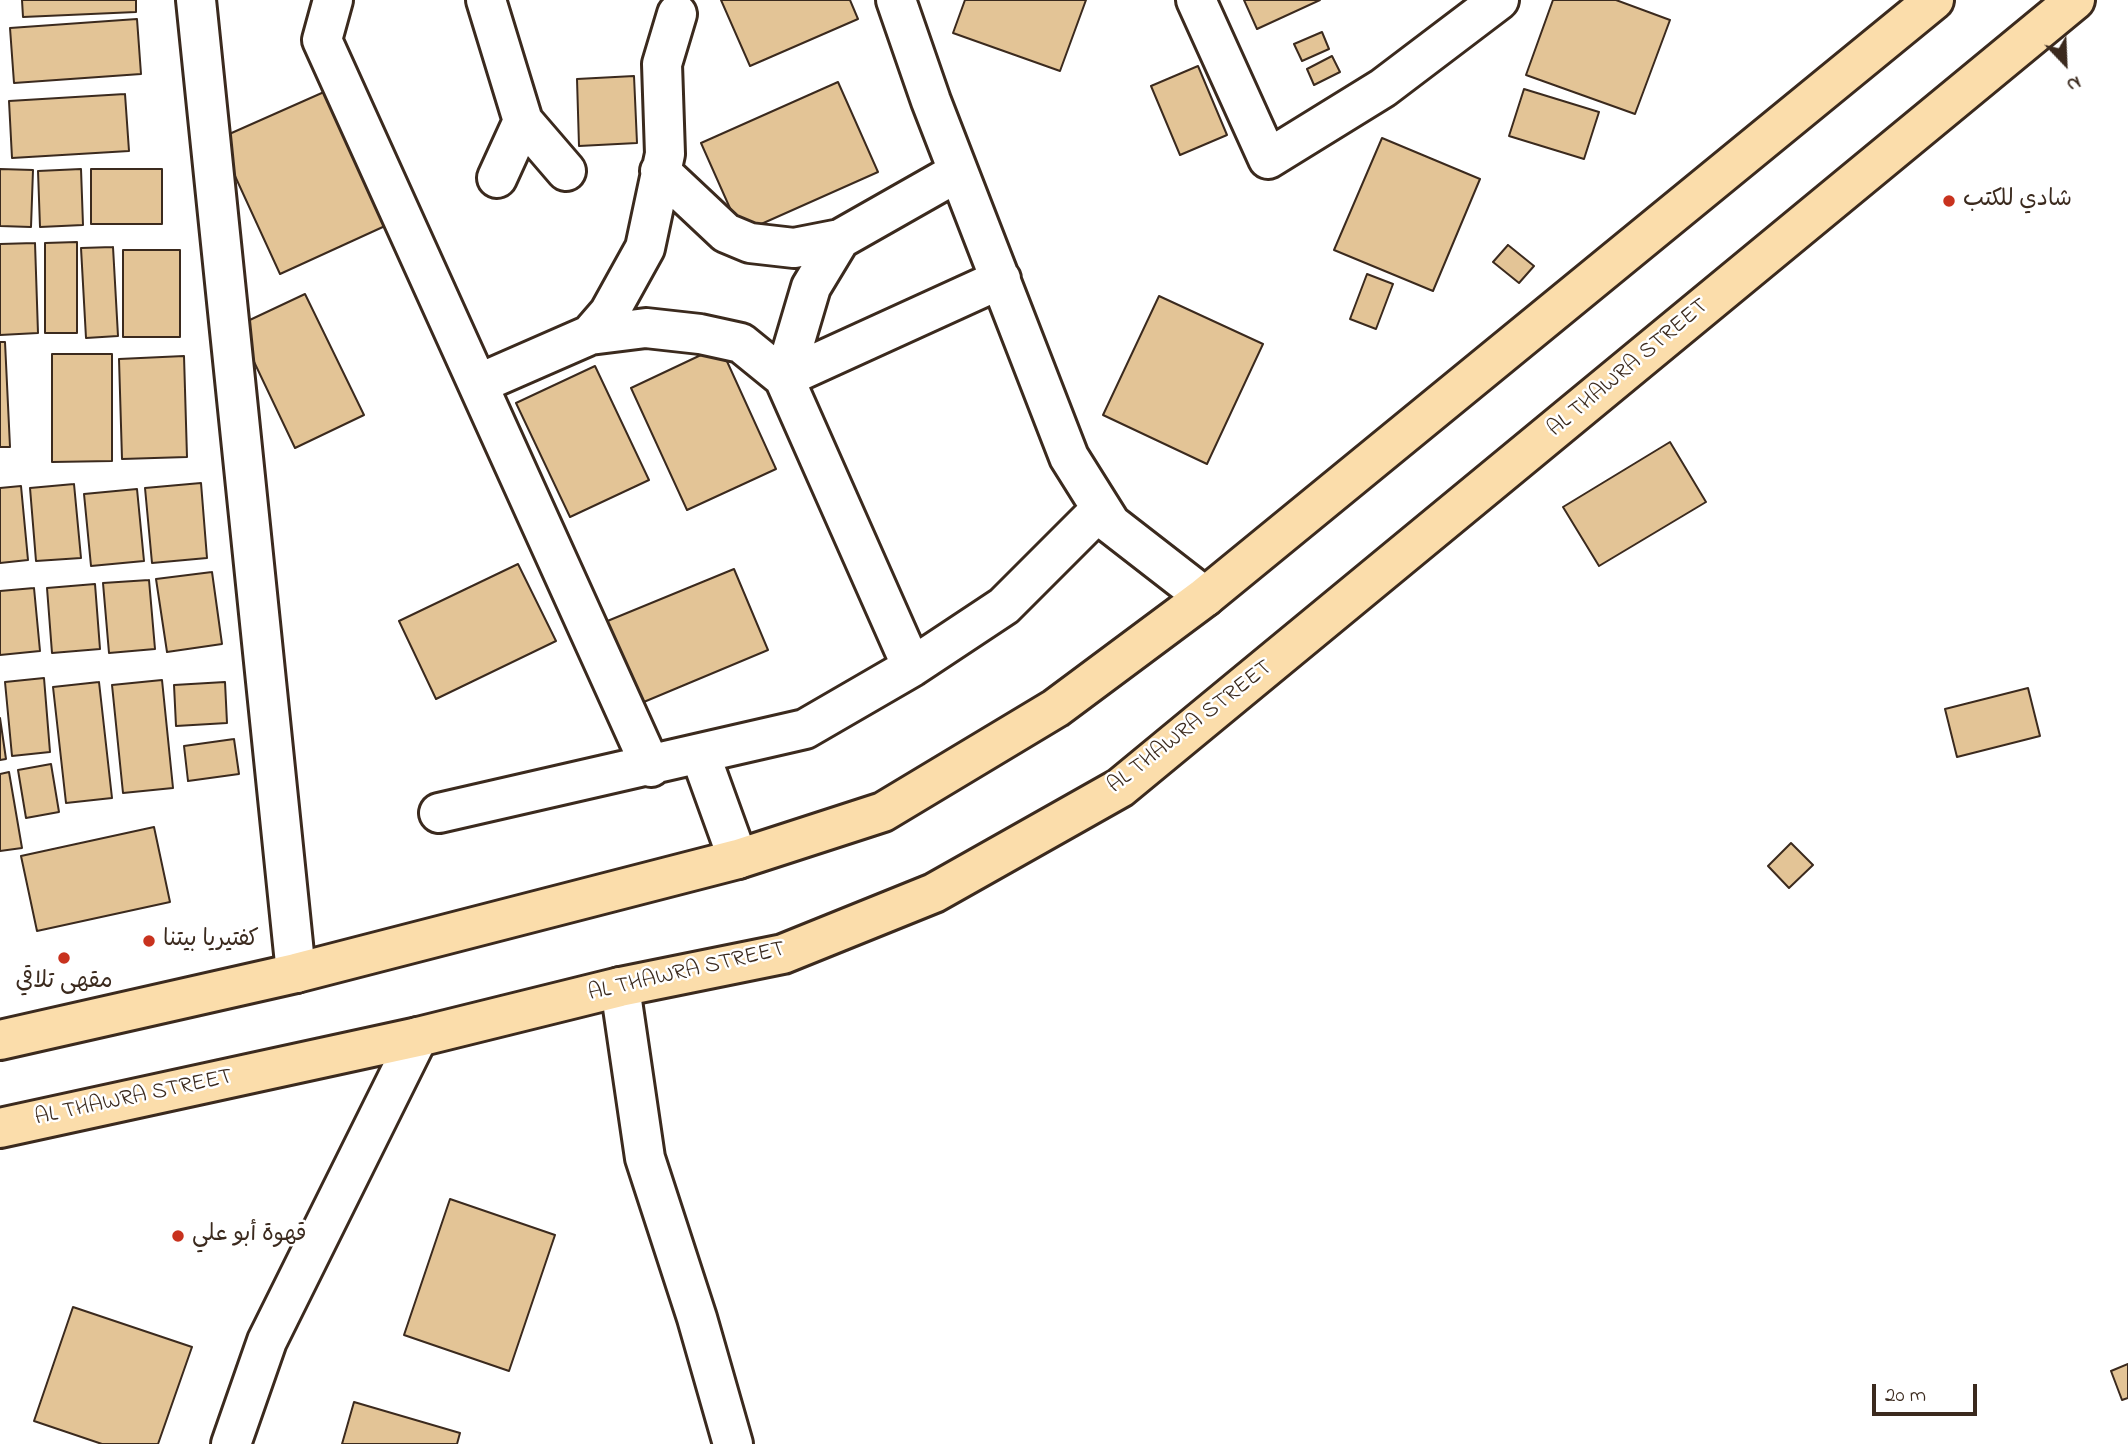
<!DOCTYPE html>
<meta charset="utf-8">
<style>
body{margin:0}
#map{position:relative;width:2128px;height:1444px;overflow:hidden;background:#fff;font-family:"Indie Flower",sans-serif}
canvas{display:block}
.north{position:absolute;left:2030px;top:28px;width:70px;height:70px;-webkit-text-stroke:5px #fff;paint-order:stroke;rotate:157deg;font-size:19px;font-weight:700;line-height:28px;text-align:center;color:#3b2a1e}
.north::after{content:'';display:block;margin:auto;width:24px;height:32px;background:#3b2a1e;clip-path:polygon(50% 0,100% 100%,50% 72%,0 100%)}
.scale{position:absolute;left:1872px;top:1384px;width:105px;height:32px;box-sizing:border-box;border:4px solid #3b2a1e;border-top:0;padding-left:9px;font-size:21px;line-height:24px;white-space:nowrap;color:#3b2a1e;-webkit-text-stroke:5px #fff;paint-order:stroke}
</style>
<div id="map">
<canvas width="2128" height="1444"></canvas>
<div class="north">N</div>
<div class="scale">20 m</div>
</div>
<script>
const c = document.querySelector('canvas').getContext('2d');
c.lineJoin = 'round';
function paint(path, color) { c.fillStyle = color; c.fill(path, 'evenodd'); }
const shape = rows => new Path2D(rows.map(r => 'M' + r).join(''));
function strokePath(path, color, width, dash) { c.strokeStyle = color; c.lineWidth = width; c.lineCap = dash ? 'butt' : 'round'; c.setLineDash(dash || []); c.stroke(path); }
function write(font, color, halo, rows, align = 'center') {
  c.font = font + ' "Indie Flower","Playpen Sans Arabic",sans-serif'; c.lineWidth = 5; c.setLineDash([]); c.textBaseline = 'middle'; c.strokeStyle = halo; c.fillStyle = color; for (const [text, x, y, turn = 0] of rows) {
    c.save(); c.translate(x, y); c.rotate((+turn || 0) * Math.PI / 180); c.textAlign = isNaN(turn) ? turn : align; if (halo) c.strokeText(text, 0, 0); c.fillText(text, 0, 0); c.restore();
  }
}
const building = shape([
 [22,0,136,0,136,12,23,17,22,0],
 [721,0,850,0,858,19,750,66,721,0],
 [965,0,1086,0,1060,71,953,33,965,0],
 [1244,0,1320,0,1257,29,1244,0],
 [1553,0,1616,0,1670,20,1635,114,1526,75,1553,0],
 [137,19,141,74,14,83,10,28,137,19],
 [1322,32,1329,49,1302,61,1294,44,1322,32],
 [1332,56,1340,72,1314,85,1307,69,1332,56],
 [1198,66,1227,135,1180,155,1151,86,1198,66],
 [634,76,637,143,579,146,577,79,634,76],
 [838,82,878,172,741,233,701,143,838,82],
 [1524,89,1599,112,1584,159,1509,136,1524,89],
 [324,92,385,226,280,274,218,139,324,92],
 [125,94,129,151,12,158,9,101,125,94],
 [1382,138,1480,179,1433,291,1334,250,1382,138],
 [0,169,33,170,31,227,0,226,0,169],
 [81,169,83,225,40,227,38,171,81,169],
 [91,169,162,169,162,224,91,224,91,169],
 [77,242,77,333,45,333,45,243,77,242],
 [35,243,38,333,0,335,0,244,35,243],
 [1508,245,1534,266,1519,283,1493,262,1508,245],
 [113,247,118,336,86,338,81,248,113,247],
 [123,250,180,250,180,337,123,337,123,250],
 [1367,274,1393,284,1376,329,1350,319,1367,274],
 [305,294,364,415,295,448,237,326,305,294],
 [1159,296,1263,344,1207,464,1103,415,1159,296],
 [0,342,5,342,10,447,0,447,0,342],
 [720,346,776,469,687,510,631,388,720,346],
 [52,354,112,354,112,461,52,462,52,354],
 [184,356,187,457,122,459,119,359,184,356],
 [595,366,649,480,570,517,516,403,595,366],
 [1670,442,1706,502,1599,566,1563,507,1670,442],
 [201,483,207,558,152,563,145,488,201,483],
 [74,484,81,558,36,561,30,488,74,484],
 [21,486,28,560,0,563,0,488,21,486],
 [137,489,144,561,91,566,84,494,137,489],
 [518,564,556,641,436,699,399,621,518,564],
 [734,569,768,650,639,704,605,622,734,569],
 [212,572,222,644,167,652,156,579,212,572],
 [149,580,155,649,109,653,103,583,149,580],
 [95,584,100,649,52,653,47,588,95,584],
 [34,588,40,651,0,655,0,591,34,588],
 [44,678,50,752,12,756,5,682,44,678],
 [162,680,173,788,123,793,112,685,162,680],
 [99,682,112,798,66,803,53,687,99,682],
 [225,682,227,723,176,726,174,685,225,682],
 [2028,688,2040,736,1957,757,1945,709,2028,688],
 [0,718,6,759,0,760,0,718],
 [234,739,239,774,188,781,184,746,234,739],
 [51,764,59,812,26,818,18,770,51,764],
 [9,772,22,848,0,851,0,774,9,772],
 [154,827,170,902,37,931,21,856,154,827],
 [1791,843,1813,865,1789,888,1768,866,1791,843],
 [450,1199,555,1235,509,1371,404,1335,450,1199],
 [73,1307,192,1347,158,1444,102,1444,34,1421,73,1307],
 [2128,1364,2128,1398,2122,1400,2111,1371,2128,1364],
 [354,1402,460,1433,457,1444,342,1444,354,1402]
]);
paint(building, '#e3c496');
strokePath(building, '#3b2a1e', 2);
const minor = shape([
 [196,0,296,973],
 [333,0,322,40,651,767],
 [486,0,523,121,497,178],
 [896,0,931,101,1069,457,1111,524,1205,597],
 [1196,0,1268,159,1383,88,1499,0],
 [523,121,566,171],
 [660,171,726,233,750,243,794,248,840,239,958,172],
 [590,335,646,328,700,334,741,343,784,378,912,667],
 [784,378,1001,279],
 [784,378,811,287,840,239],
 [478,384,590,335,609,313,645,248,665,154,662,64,677,14],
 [700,754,738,859],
 [439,813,805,729,912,667,1004,606,1101,509],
 [620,987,645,1158,697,1318,733,1444],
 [231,1444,267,1341,418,1037]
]);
const major = shape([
 [0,1040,296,973,738,859,883,812,1056,708,1205,597,1934,0],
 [0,1128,418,1037,620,987,783,954,934,893,1120,788,2075,0]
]);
strokePath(minor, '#3b2a1e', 44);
strokePath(major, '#3b2a1e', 44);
strokePath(minor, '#fff', 38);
strokePath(major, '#fbddab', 38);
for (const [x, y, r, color] of [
 [1949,201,7,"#c8321e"],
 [149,941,7,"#c8321e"],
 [64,958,7,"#c8321e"],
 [178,1236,7,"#c8321e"]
]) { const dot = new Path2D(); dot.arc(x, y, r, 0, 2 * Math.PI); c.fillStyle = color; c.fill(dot); strokePath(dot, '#fff', 2.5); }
write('23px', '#3b2a1e', '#fff', [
 ["شادي للكتب",1963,201],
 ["كفتيريا بيتنا",163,941],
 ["مقهى تلاقي",64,983,"center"],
 ["قهوة أبو علي",192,1236]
], 'left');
write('23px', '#3b2a1e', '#fff', [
 ["AL THAWRA STREET",1629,369,-40],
 ["AL THAWRA STREET",1191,728,-38],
 ["AL THAWRA STREET",687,973,-13],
 ["AL THAWRA STREET",134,1099,-12]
]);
</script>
